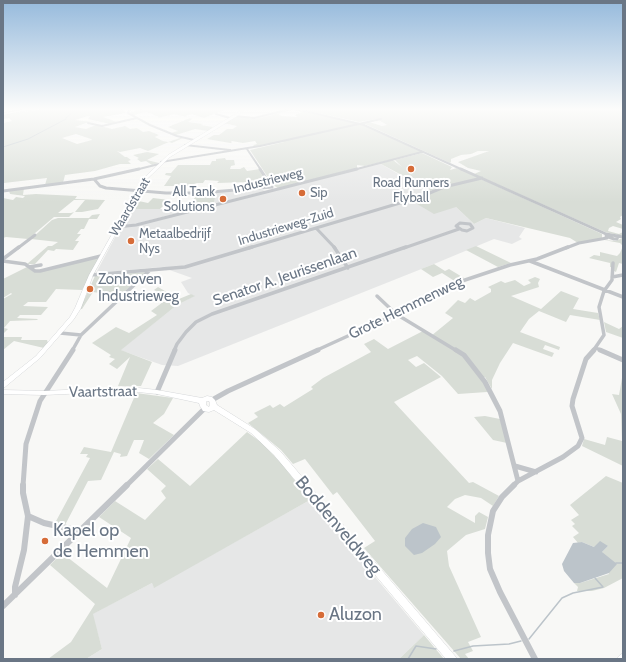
<!DOCTYPE html>
<style>
body{margin:0}
#map{position:relative;width:626px;height:662px;overflow:hidden;background:#f8f8f6;font-family:Cabin,sans-serif}
canvas{display:block}
.frame{position:absolute;inset:0;border:4px solid #6a7685;pointer-events:none}
</style>
<div id="map">
<canvas width="626" height="662"></canvas>
<div class="frame"></div>
</div>
<script>
const c = document.querySelector('canvas').getContext('2d');
c.lineJoin = 'round';
function paint(path, color) { c.fillStyle = color; c.fill(path, 'evenodd'); }
const shape = rows => new Path2D(rows.map(r => 'M' + r).join(''));
function strokePath(path, color, width, dash) { c.strokeStyle = color; c.lineWidth = width; c.lineCap = dash ? 'butt' : 'round'; c.setLineDash(dash || []); c.stroke(path); }
function write(font, color, halo, rows, align = 'center') {
  c.font = font + ' Cabin,sans-serif'; c.lineWidth = 4; c.setLineDash([]); c.textBaseline = 'middle'; c.strokeStyle = halo; c.fillStyle = color; for (const [text, x, y, turn = 0] of rows) {
    c.save(); c.translate(x, y); c.rotate((+turn || 0) * Math.PI / 180); c.textAlign = isNaN(turn) ? turn : align; if (halo) c.strokeText(text, 0, 0); c.fillText(text, 0, 0); c.restore();
  }
}
paint(shape([
 [379,163,456,207,474,224,486,218,525,228,519,237,522,239,512,244,494,239,434,264,178,366,162,365,120,350,177,305,194,296,188,293,181,282,192,278,161,267,96,273,120,228],
 [263,190,265,191,214,204,216,192],
 [186,202,192,202,188,208,190,210,131,225,120,226,129,209,161,209,171,210,178,203,184,204],
 [310,500,424,635,399,659,86,659,102,649,92,614,152,583,154,587]
]), '#e6e7e7');
paint(shape([
 [42,109,121,109,126,112,125,113,103,117,117,122,110,124,88,119,90,116,88,116,75,120,93,122,86,123,75,127,86,129,96,125,112,129,125,126,130,129,137,128,143,132,149,131,159,135,155,137,163,141,168,142,180,138,183,138,172,143,169,142,148,151,140,148,120,152,117,151,125,157,127,157,131,160,128,161,131,164,120,164,95,171,65,175,63,183,45,185,47,178,4,183,3,123,12,121,9,118,3,119,3,115],
 [76,134,91,139,92,140,77,144,62,138],
 [142,109,220,109,223,110,204,118,192,114,185,116,192,119,188,122,203,124,201,125,213,127,208,131,195,129,176,135,171,133,178,131,168,127,190,118,174,114,158,118,159,117,147,112,132,115,128,113],
 [300,109,623,109,623,215,620,217,621,219,616,222,623,225,623,229,613,226,609,228,608,231,619,234,623,232,623,236,605,232,474,174,481,171,468,168,458,162,489,151,478,151,471,154,461,155,451,159,451,162,450,163,363,123,369,122,382,126,387,125,377,119,359,122],
 [296,110,298,110,360,123,422,152,365,166,357,165,357,168,278,188,273,185,250,150,284,142,255,147,253,145,257,144,255,141,243,143,232,141,231,142,232,143,230,143,207,139,214,135,219,135,227,129,233,129,237,126,223,123,236,116,255,119,280,113,279,115,282,116,296,117,298,116,295,116,297,114,302,112],
 [147,152,159,154,147,160,159,163,152,165,146,161,141,162,137,159,139,158,133,155],
 [422,153,452,167,450,170,457,168,602,234,602,238,578,243,570,238,486,218,474,224,456,207,434,214,412,201,443,186,428,192,411,180,379,163,393,160,402,167,395,160],
 [225,158,226,160,234,160,235,165,231,166,230,169,240,169,244,167,247,171,260,169,271,187,249,189,249,182,217,183,219,181,205,180,203,183,197,183,188,186,164,186,171,176,165,175,166,173,171,173,178,165,210,165,212,161,216,161,216,159],
 [24,188,23,195,36,194,77,196,75,199,105,200,98,209,82,212,75,212,85,200,74,200,58,213,71,213,74,212,69,217,54,217,28,239,6,237,3,238,3,198,13,200,16,197,23,198,25,196,10,194,9,191],
 [216,192,214,204,190,210,188,208,197,194],
 [153,198,169,200,160,209,129,209,134,200,148,203],
 [100,214,97,219,89,219,84,229,81,229,77,234,81,234,75,241,79,241,73,250,56,249,54,251,48,250,35,264,27,264,48,246,52,246,58,242,31,239,52,220,58,218,89,218,92,215],
 [623,238,623,264,619,263,616,272,614,271,614,268,610,267,610,263,589,258,594,255,600,256,600,252,617,256,620,253,623,246,620,243,604,240,615,241],
 [476,246,511,263,498,267,466,250],
 [97,257,99,259,82,290,56,289,46,302,28,302,23,306,48,307,41,315,20,315,17,318,38,319,37,320,10,321,4,328,8,329,3,334,3,299,12,294,11,293,3,298,3,279,27,267,34,272],
 [434,264,445,271,449,269,464,278,456,282,442,273,433,277,421,269],
 [146,272,120,296,93,292,82,309,80,309,95,276],
 [535,277,540,279,538,283,539,287,511,296,541,309,561,291,579,298,573,309,598,313,600,320,570,315,566,322,539,311,529,319,520,332,560,347,559,350,545,345,543,349,554,353,552,357,513,343,500,363,492,380,492,389,485,377,480,377,488,391,487,392,458,394,442,376,417,356,408,360,416,367,424,363,441,377,394,402,469,483,473,482,499,496,493,506,481,498,465,495,455,499,447,507,475,523,475,516,479,512,488,517,485,529,466,535,447,551,449,566,481,637,468,642,473,651,465,654,469,659,461,659,364,548,375,541,337,492,333,495,305,459,293,464,281,450,248,423,258,417,254,413,270,405,273,408,280,404,284,407,313,389,311,387,323,378,371,352,364,344,374,339,388,349,423,331,431,336,453,318,445,313,458,300,465,303,470,298,475,301,491,292,491,289,488,287,501,281,505,283,515,280,524,286,531,283,528,280],
 [158,287,179,299,191,294,195,296,177,305,121,350,152,362,141,386,118,386,130,357,117,369,109,364,115,359,109,357,111,355,92,343,116,327,129,333,157,315,151,311,163,302,168,302,171,299,154,290],
 [604,322,619,329,623,326,623,338,606,332],
 [3,337,22,337,21,340,47,340,48,343,44,348,14,341,3,350],
 [622,378,623,378,623,466,582,446,584,439,605,445,607,437,622,441,621,414,612,394,619,395],
 [136,393,173,398,164,414,153,423,174,435,149,459,139,453,144,440,134,440,127,456,120,457,121,454,114,452,101,480,88,481,65,525,55,523,90,458,86,457,88,454,80,454,84,447,111,452],
 [485,416,500,419,507,443,493,440,474,417],
 [247,432,261,442,282,464,310,500,154,588,152,583,93,614,102,649,86,659,48,659,71,642,95,604,50,565,62,553,107,588,131,538,99,517,115,501,145,520,166,498,161,491,166,486,147,469,158,459,190,486],
 [606,476,623,483,623,578,604,588,592,591,577,591,578,587,574,583,580,583,609,574,602,552,608,546,594,547,582,542,578,543,573,537,579,533,572,526,575,524,571,520,579,515,570,505],
 [424,635,444,659,399,659]
]), '#d8ddd6');
paint(shape([
 [423,523,436,527,441,537,435,544,422,553,414,555,405,546,405,538,412,529],
 [600,541,608,546,602,552,617,564,609,573,580,583,574,583,564,571,562,564,573,543,582,542,594,547]
]), '#bcc4ca');
strokePath(shape([
 [66,118,76,109],
 [3,147,28,139,66,119]
]), '#bcc4ca', 1);
strokePath(shape([
 [616,563,623,563],
 [529,639,562,598,573,593,603,587,595,578],
 [454,651,473,646,509,644,521,641],
 [408,659,416,646,436,649]
]), '#bcc4ca', 1.5);
const secondary = shape([
 [241,109,244,109,239,115,170,157,145,181,93,275,81,308,74,319,40,358,5,387,3,387,3,382,36,356,70,317,75,308,89,275,143,179,168,155,237,113,241,109],
 [129,387,157,390,202,398,207,396,212,397,215,400,217,405,255,429,280,451,455,656,457,659,446,659,274,455,251,433,214,410,209,412,203,411,200,406,199,403,157,394,129,391,44,395,3,394,3,390,44,391,129,387],
 [207,401,209,401,210,403,210,405,209,407,206,405,206,402,207,401],
 [623,653,623,659,617,659,619,656,623,653]
]);
const highway = shape([
 [26,109,35,109,3,115,3,113,26,109]
]);
strokePath(secondary, '#b5b9be', 0.5);
strokePath(highway, '#b5b8bc', 1);
strokePath(shape([
 [130,109,128,113,150,125,177,136,194,140],
 [297,109,364,125,463,170],
 [216,114,230,118],
 [235,116,254,118,291,109],
 [88,123,102,126,137,118],
 [185,145,230,150],
 [247,149,261,170],
 [161,162,260,146,381,119],
 [135,170,159,164],
 [353,170,422,152]
]), '#c2c5c9', 2);
strokePath(shape([
 [461,169,606,234,623,237],
 [94,179,100,186,106,188,166,193,199,193,272,187,260,169],
 [3,191,94,179,139,169],
 [460,223,470,224,473,228,467,231,462,230,456,226,460,223],
 [117,227,136,225,357,169],
 [316,228,335,248],
 [606,236,614,239,617,239,618,236],
 [18,248,35,235],
 [249,248,420,197,444,187,482,178],
 [404,248,459,229],
 [566,248,579,243,607,238]
]), '#c2c5c9', 3);
strokePath(shape([
 [334,247,348,268],
 [3,259,19,247],
 [3,261,25,264,35,271,40,271,101,256],
 [530,261,623,297],
 [29,267,41,265],
 [91,275,185,267,252,247],
 [612,277,623,275],
 [377,296,396,314,457,351],
 [60,333,81,335],
 [596,348,603,351],
 [72,351,81,335,149,271],
 [174,351,177,344,186,332,196,322,212,314,406,247],
 [315,351,396,314,459,282,510,265,537,259,568,247],
 [593,351,604,335,599,307,604,291,612,280,613,263]
]), '#c2c5c9', 3.5);
strokePath(shape([
 [456,350,464,355,485,382,500,411,518,481,513,486],
 [600,350,623,360],
 [157,392,175,350],
 [212,400,228,391,318,350],
 [515,466,536,472],
 [518,481,563,457,578,446,582,438,572,406,573,399,586,359,594,350],
 [23,486,26,444,40,401,73,350],
 [126,486,204,409]
]), '#c2c5c9', 5);
strokePath(shape([
 [514,485,502,497,493,511,488,535,488,553,490,569,500,592,535,659],
 [28,516,44,523,80,531],
 [15,595,15,587,24,550,28,516,23,493,23,485],
 [3,606,127,485]
]), '#c2c5c9', 6);
paint(secondary, '#fff');
paint(highway, '#fff');
const sky = c.createLinearGradient(0, 0, 0, 202);
sky.addColorStop(0, '#96badc');
sky.addColorStop(0.54, '#fcfcfb');
sky.addColorStop(1, '#fcfcfb00');
c.fillStyle = sky;
c.fillRect(0, 0, 626, 202);
for (const [x, y, r, color] of [
 [411,169,4,"#d66c38"],
 [302,193,4,"#d66c38"],
 [223,199,4,"#d66c38"],
 [131,241,4,"#d66c38"],
 [90,289,4,"#d66c38"],
 [45,541,4,"#d66c38"],
 [321,615,4,"#d66c38"]
]) { const dot = new Path2D(); dot.arc(x, y, r, 0, 2 * Math.PI); c.fillStyle = color; c.fill(dot); strokePath(dot, '#fff', 1.5); }
write('13px', '#6a7685', '#fff', [
 ["Industrieweg",268,181,-14],
 ["Waardstraat",130,207,-59],
 ["Industrieweg-Zuid",286,227,-17]
]);
write('13px', '#6a7685', '#fff', [
 ["Road Runners",411,183,"center"],
 ["Flyball",411,198,"center"],
 ["All Tank",215,192,"right"],
 ["Solutions",215,207,"right"],
 ["Sip",310,193],
 ["Metaalbedrijf",139,234],
 ["Nys",139,249]
], 'left');
write('15px', '#6a7685', '#fff', [
 ["Senator A. Jeurissenlaan",285,277,-19],
 ["Grote Hemmenweg",406,308,-26],
 ["Vaartstraat",103,392,-1]
]);
write('15px', '#6a7685', '#fff', [
 ["Zonhoven",98,280],
 ["Industrieweg",98,297]
], 'left');
write('18px', '#6a7685', '#fff', [
 ["Boddenveldweg",338,526,50]
]);
write('18px', '#6a7685', '#fff', [
 ["Kapel op",53,531],
 ["de Hemmen",53,552],
 ["Aluzon",329,615]
], 'left');
</script>
